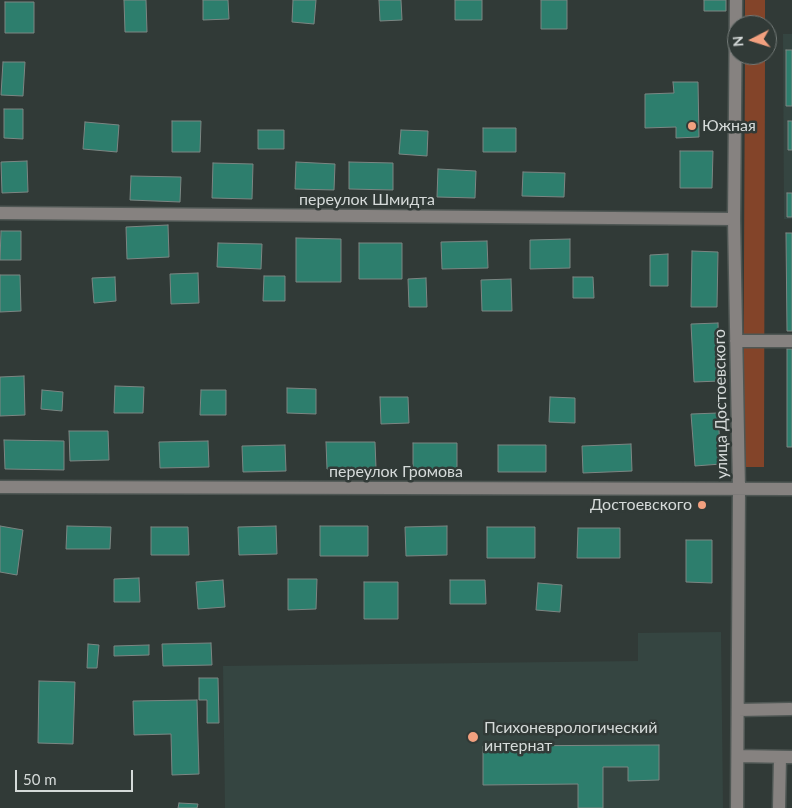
<!DOCTYPE html>
<meta charset="utf-8">
<style>
body{margin:0}
#map{position:relative;width:792px;height:808px;overflow:hidden;background:#313a37;font-family:Lato,sans-serif}
canvas{display:block}
.north{position:absolute;left:727px;top:15px;width:50px;height:50px;box-sizing:border-box;background:#313a37;border:1px solid #737a78;border-radius:50%;rotate:265deg;font-size:14px;font-weight:700;line-height:20px;text-align:center;color:#d5dad9}
.north::after{content:'';display:block;margin:auto;width:18px;height:22px;background:#f2a07f;clip-path:polygon(50% 0,100% 100%,50% 72%,0 100%)}
.scale{position:absolute;left:15px;top:770px;width:118px;height:22px;box-sizing:border-box;border:2px solid #d5dad9;border-top:0;padding-left:6px;font-size:15px;line-height:18px;white-space:nowrap;color:#d5dad9;-webkit-text-stroke:4px #313a37;paint-order:stroke}
</style>
<div id="map">
<canvas width="792" height="808"></canvas>
<div class="north">N</div>
<div class="scale">50 m</div>
</div>
<script>
const c = document.querySelector('canvas').getContext('2d');
c.lineJoin = 'round';
function paint(path, color) { c.fillStyle = color; c.fill(path, 'evenodd'); }
const shape = rows => new Path2D(rows.map(r => 'M' + r).join(''));
function strokePath(path, color, width, dash) { c.strokeStyle = color; c.lineWidth = width; c.lineCap = dash ? 'butt' : 'round'; c.setLineDash(dash || []); c.stroke(path); }
function write(font, color, halo, rows, align = 'center') {
  c.font = font + ' Lato,sans-serif'; c.lineWidth = 5; c.setLineDash([]); c.textBaseline = 'middle'; c.strokeStyle = halo; c.fillStyle = color; for (const [text, x, y, turn = 0] of rows) {
    c.save(); c.translate(x, y); c.rotate((+turn || 0) * Math.PI / 180); c.textAlign = isNaN(turn) ? turn : align; if (halo) c.strokeText(text, 0, 0); c.fillText(text, 0, 0); c.restore();
  }
}
paint(shape([
 [783,34,792,34,792,219,784,219],
 [721,632,723,808,225,808,223,666,638,661,638,633]
]), '#354541');
paint(shape([
 [745,0,765,0,765,25,745,25],
 [745,55,765,55,764,467,743,467]
]), '#834429');
const building = shape([
 [124,0,146,0,147,32,125,32,124,0],
 [203,0,228,0,229,19,203,20,203,0],
 [293,0,316,0,314,24,292,22,293,0],
 [379,0,401,0,402,20,380,21,379,0],
 [455,0,482,0,482,20,455,20,455,0],
 [541,0,567,0,567,29,541,29,541,0],
 [704,0,726,0,726,11,704,11,704,0],
 [5,2,34,2,34,33,5,33,5,2],
 [786,50,792,50,792,106,786,106,786,50],
 [3,62,25,62,23,96,1,95,3,62],
 [673,82,698,82,699,137,676,138,676,127,645,128,645,94,674,93,673,82],
 [4,109,23,109,23,139,4,138,4,109],
 [172,121,201,121,200,152,172,152,172,121],
 [788,121,792,121,792,150,788,150,788,121],
 [85,122,119,125,117,152,83,149,85,122],
 [483,128,516,128,516,152,483,152,483,128],
 [258,130,284,130,284,149,258,149,258,130],
 [401,130,428,131,427,156,399,154,401,130],
 [680,151,713,151,712,188,680,188,680,151],
 [27,161,28,192,2,193,1,162,27,161],
 [296,162,335,164,334,190,295,189,296,162],
 [349,162,393,163,393,190,349,189,349,162],
 [213,163,253,164,252,199,212,198,213,163],
 [438,169,476,171,475,198,437,197,438,169],
 [523,172,565,173,564,197,522,196,523,172],
 [131,176,181,177,180,202,130,200,131,176],
 [787,193,792,193,792,217,787,217,787,193],
 [168,225,169,257,127,259,126,227,168,225],
 [1,231,21,231,21,260,0,260,1,231],
 [786,233,792,233,792,331,787,331,786,233],
 [296,238,341,239,341,282,296,282,296,238],
 [570,239,570,268,530,269,530,240,570,239],
 [487,241,488,268,442,269,441,242,487,241],
 [218,243,262,244,261,269,217,267,218,243],
 [359,243,402,243,402,279,359,279,359,243],
 [692,251,718,252,717,307,691,307,692,251],
 [668,254,668,286,650,286,650,255,668,254],
 [198,273,199,303,171,304,170,274,198,273],
 [0,275,20,275,21,311,0,312,0,275],
 [264,276,285,276,285,301,263,301,264,276],
 [115,277,116,301,94,303,92,278,115,277],
 [573,277,593,277,594,298,573,298,573,277],
 [426,278,427,307,409,307,408,279,426,278],
 [511,279,512,311,482,311,481,280,511,279],
 [718,323,720,381,694,382,691,324,718,323],
 [787,349,792,349,792,447,787,447,787,349],
 [24,376,25,415,0,416,0,377,24,376],
 [115,386,144,387,143,413,114,413,115,386],
 [287,388,316,389,316,414,287,413,287,388],
 [42,390,63,392,62,411,41,409,42,390],
 [201,390,226,390,226,415,200,415,201,390],
 [380,397,408,397,409,423,381,424,380,397],
 [550,397,575,398,575,423,549,422,550,397],
 [718,413,721,464,695,466,691,414,718,413],
 [69,431,108,431,109,460,70,461,69,431],
 [4,440,64,441,64,470,5,469,4,440],
 [208,441,209,467,160,468,159,442,208,441],
 [326,442,375,442,376,468,327,469,326,442],
 [413,443,457,443,457,469,413,470,413,443],
 [631,444,632,471,583,473,582,446,631,444],
 [285,445,286,471,243,472,242,446,285,445],
 [498,445,546,445,546,472,498,472,498,445],
 [0,526,23,530,17,575,0,572,0,526],
 [67,526,111,527,110,549,66,549,67,526],
 [276,526,277,554,239,555,238,527,276,526],
 [320,526,368,526,368,556,320,556,320,526],
 [447,526,447,555,406,556,405,527,447,526],
 [151,527,188,527,189,555,151,555,151,527],
 [487,527,535,527,535,558,487,558,487,527],
 [578,528,620,528,620,558,577,558,578,528],
 [686,540,712,540,712,583,686,582,686,540],
 [139,578,140,602,114,602,114,579,139,578],
 [288,579,317,579,316,609,288,610,288,579],
 [223,580,225,607,198,609,196,582,223,580],
 [450,580,485,580,486,604,450,604,450,580],
 [364,582,398,582,398,619,364,619,364,582],
 [538,583,562,585,560,612,536,610,538,583],
 [211,643,212,665,163,666,162,644,211,643],
 [88,644,99,645,97,668,87,668,88,644],
 [149,645,149,655,114,656,114,646,149,645],
 [199,678,218,678,219,723,207,723,207,700,199,700,199,678],
 [39,681,75,682,73,744,38,743,39,681],
 [197,700,199,774,172,775,171,734,134,735,133,701,197,700],
 [659,745,659,780,628,781,628,767,603,767,603,808,578,808,578,784,483,785,483,746,659,745],
 [179,803,198,804,197,808,178,808,179,803]
]);
paint(building, '#2d7e6d');
strokePath(building, '#7c8683', 1);
const minor = shape([
 [736,0,734,219,739,489,737,808],
 [0,213,734,219],
 [736,341,792,341],
 [0,487,792,489],
 [738,710,790,709],
 [738,756,792,757],
 [779,808,780,757]
]);
strokePath(minor, '#4f5754', 15);
strokePath(minor, '#868280', 12);
for (const [x, y, r, color] of [
 [692,126,5,"#f2a07f"],
 [702,505,5,"#f2a07f"],
 [473,737,6,"#f2a07f"]
]) { const dot = new Path2D(); dot.arc(x, y, r, 0, 2 * Math.PI); c.fillStyle = color; c.fill(dot); strokePath(dot, '#313a37', 2); }
write('16px', '#d5dad9', '#313a37', [
 ["Южная",702,126],
 ["Достоевского",692,505,"right"],
 ["Психоневрологический",484,728],
 ["интернат",484,746]
], 'left');
write('16px', '#d5dad9', '#313a37', [
 ["переулок Шмидта",367,200],
 ["улица Достоевского",721,404,-91],
 ["переулок Громова",396,472]
]);
</script>
